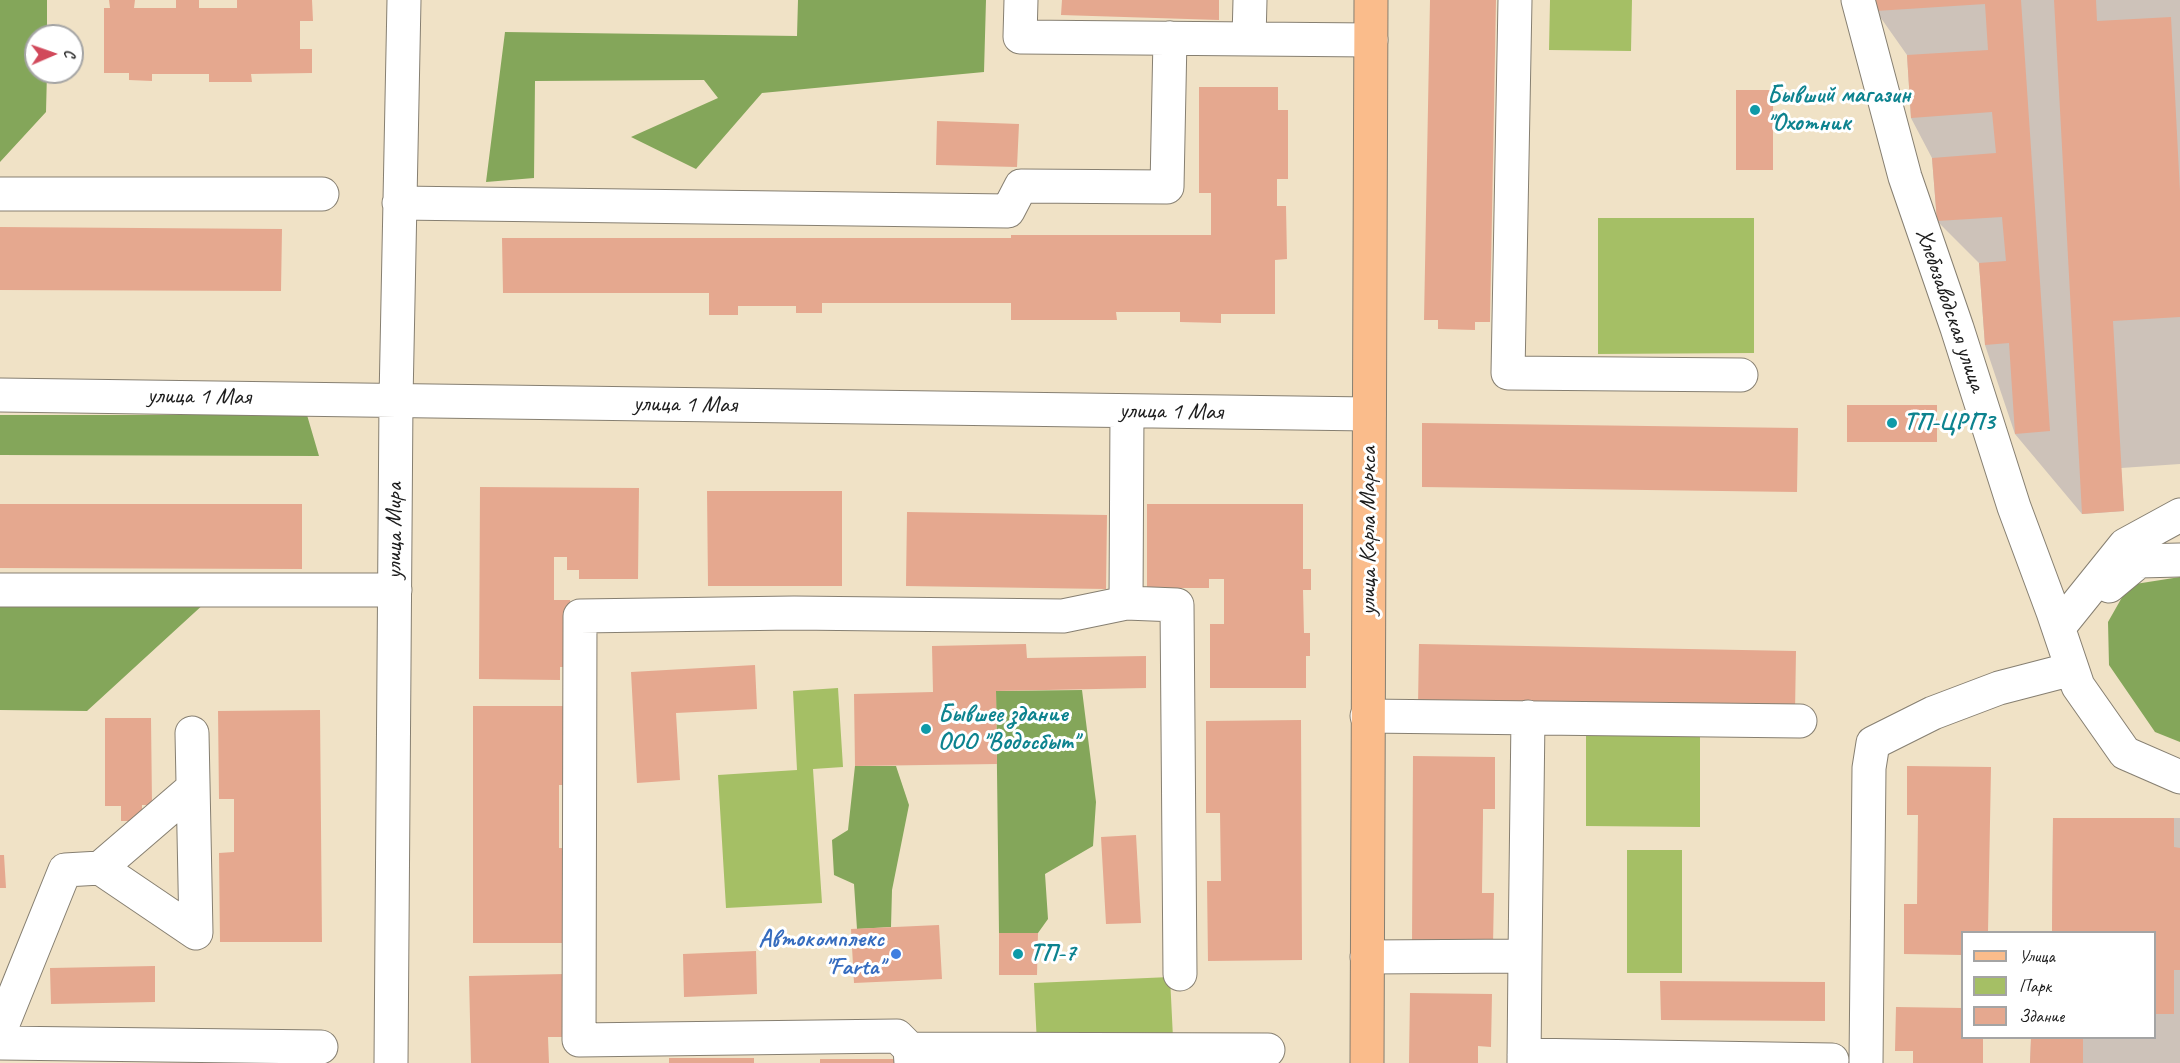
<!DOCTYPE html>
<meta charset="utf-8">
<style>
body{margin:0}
#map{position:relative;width:2180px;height:1063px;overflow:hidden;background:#f0e2c6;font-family:Caveat,sans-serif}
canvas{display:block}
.legend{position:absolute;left:1961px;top:931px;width:195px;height:108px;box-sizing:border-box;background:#fff;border:2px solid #a4a4a4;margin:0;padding:8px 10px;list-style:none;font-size:18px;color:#1c1c1c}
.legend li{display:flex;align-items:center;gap:12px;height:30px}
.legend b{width:30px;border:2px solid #a4a4a4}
.north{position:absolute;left:24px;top:24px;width:60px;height:60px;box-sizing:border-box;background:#fff;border:2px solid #a4a4a4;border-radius:50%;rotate:88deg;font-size:16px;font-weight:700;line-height:24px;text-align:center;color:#1c1c1c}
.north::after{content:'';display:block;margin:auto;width:21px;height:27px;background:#d1495b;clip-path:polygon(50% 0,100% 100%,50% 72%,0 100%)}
</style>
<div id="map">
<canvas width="2180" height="1063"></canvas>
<ul class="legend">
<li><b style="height:8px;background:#fabc8b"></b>Улица</li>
<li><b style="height:16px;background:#a5bf65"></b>Парк</li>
<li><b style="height:16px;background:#e5a88f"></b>Здание</li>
</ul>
<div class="north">С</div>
</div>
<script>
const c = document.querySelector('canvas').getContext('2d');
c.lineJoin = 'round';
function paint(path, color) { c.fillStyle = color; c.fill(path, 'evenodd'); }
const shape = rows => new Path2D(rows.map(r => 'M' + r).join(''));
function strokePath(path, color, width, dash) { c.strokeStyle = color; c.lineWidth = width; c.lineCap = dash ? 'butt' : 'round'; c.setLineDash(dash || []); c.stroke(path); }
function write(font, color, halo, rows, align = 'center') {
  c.font = font + ' Caveat,sans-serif'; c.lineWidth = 6; c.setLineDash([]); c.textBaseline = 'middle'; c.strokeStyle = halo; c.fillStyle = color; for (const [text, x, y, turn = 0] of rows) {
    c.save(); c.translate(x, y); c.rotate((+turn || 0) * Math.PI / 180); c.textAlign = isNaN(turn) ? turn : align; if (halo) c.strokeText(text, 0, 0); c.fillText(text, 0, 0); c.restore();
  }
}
paint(shape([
 [1875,0,2180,0,2180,464,2121,468,2124,511,2082,514,2015,434,1985,345,1979,263,1937,221,1932,158,1911,118,1907,55,1876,11],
 [2053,818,2180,818,2180,1063,2030,1063,2031,1038,2154,1038,2154,932,2052,932]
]), '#cdc2b9');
paint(shape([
 [1550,0,1632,0,1631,51,1549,50],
 [1754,218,1754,353,1598,354,1598,218],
 [838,688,843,767,813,769,822,903,726,908,718,775,797,770,793,691],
 [1586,733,1700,734,1700,827,1586,826],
 [1627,850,1682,850,1682,973,1627,973],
 [1170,977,1173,1038,1037,1045,1034,983]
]), '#a5bf65');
paint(shape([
 [0,0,47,0,47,36,36,36,36,72,47,72,46,112,0,162],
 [798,0,986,0,984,72,762,93,696,169,631,137,718,98,704,80,535,81,534,178,486,182,505,32,797,36],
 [0,415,307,415,319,456,0,455],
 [2180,577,2180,742,2155,732,2109,665,2108,622,2129,585],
 [0,601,206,602,87,711,0,710],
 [1082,690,1096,802,1093,846,1045,874,1048,919,1038,933,999,933,996,691],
 [855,766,896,766,909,805,892,890,891,927,857,929,854,884,834,875,832,840,848,830]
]), '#84a65a');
paint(shape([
 [109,0,135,0,134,8,176,8,176,0,199,0,199,8,237,8,237,0,312,0,313,21,300,21,300,49,312,49,312,73,251,74,252,82,209,82,209,74,152,74,152,81,129,80,129,73,104,73,104,8,110,8],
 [1062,0,1219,0,1219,20,1061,15],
 [1430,0,1496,0,1490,322,1475,322,1475,330,1438,329,1438,320,1424,320],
 [1875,0,2021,0,2050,431,2015,434,2009,343,1985,345,1979,263,2006,261,2002,217,1937,221,1932,158,1996,153,1992,112,1911,118,1907,55,1988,50,1985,4,1876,11],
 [2054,0,2096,0,2097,21,2171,17,2180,192,2180,317,2113,321,2124,511,2082,514],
 [1199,87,1278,87,1278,110,1288,110,1288,179,1277,179,1277,206,1286,206,1287,259,1275,260,1275,314,1221,314,1221,323,1180,322,1180,312,1116,312,1117,320,1011,320,1011,303,822,303,822,313,796,313,796,306,738,306,738,315,709,315,709,293,503,293,502,238,1011,238,1011,235,1211,235,1211,193,1199,193],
 [1736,90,1773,90,1773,170,1736,170],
 [937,121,1019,124,1017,167,936,165],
 [0,227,282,229,281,291,0,290],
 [1847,405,1937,405,1937,442,1847,442],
 [1422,423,1798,428,1797,492,1422,487],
 [480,487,639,488,638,579,579,579,579,570,567,570,567,557,554,557,554,600,570,600,570,667,560,667,560,680,479,679],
 [707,491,842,491,842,586,708,586],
 [0,504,302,504,302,569,0,568],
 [1147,504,1303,504,1303,569,1311,569,1311,590,1303,590,1304,633,1310,633,1310,656,1306,656,1306,688,1210,688,1210,624,1224,624,1224,579,1209,579,1209,588,1147,588],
 [907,512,1107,515,1106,589,906,586],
 [1026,644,1027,658,1146,656,1146,688,996,691,997,764,855,766,854,694,933,692,932,646],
 [1419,644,1796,651,1795,713,1418,706],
 [755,665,757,709,676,713,680,780,637,783,631,672],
 [473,706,572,706,572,785,559,785,559,848,570,848,570,943,473,943],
 [320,710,322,942,220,942,219,853,234,852,234,799,219,799,218,711],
 [105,718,151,718,152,805,142,805,142,821,121,821,121,806,105,806],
 [1301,720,1302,960,1208,961,1207,881,1221,881,1220,813,1206,813,1206,721],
 [1413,756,1495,757,1495,809,1483,809,1483,817,1482,893,1494,893,1493,945,1412,945],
 [1907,766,1991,767,1988,932,1962,932,1962,955,1904,954,1904,904,1917,904,1918,815,1907,815],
 [2053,818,2174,818,2174,847,2180,848,2180,970,2174,970,2174,1014,2154,1014,2154,932,2052,932],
 [1136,835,1141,923,1106,924,1101,837],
 [0,855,4,855,6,888,0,888],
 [939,925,942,979,854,983,851,929],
 [999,933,1038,933,1037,975,999,975],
 [756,951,757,994,684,997,683,954],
 [155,966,155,1002,51,1004,50,968],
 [565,974,567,1037,548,1037,549,1063,471,1063,469,976],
 [1660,981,1825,982,1825,1021,1661,1020],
 [1410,993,1492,994,1491,1047,1478,1046,1478,1063,1409,1063],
 [1896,1007,1962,1008,1962,1038,1983,1038,1983,1063,1913,1063,1913,1051,1895,1051],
 [2031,1038,2083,1038,2083,1063,2030,1063],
 [669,1058,754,1058,754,1063,669,1063],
 [820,1059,895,1059,895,1063,820,1063]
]), '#e5a88f');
const minor = shape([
 [1021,0,1020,37,1371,40],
 [1515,0,1508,373,1741,375],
 [1858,0,1905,177,1957,328,2014,507,2053,612,2078,686,2125,753,2180,777],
 [1249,39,1250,0],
 [0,194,322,194],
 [399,203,1008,211,1021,186,1167,187,1170,38],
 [0,395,1369,414],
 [1127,411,1126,603,1177,605,1180,974],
 [2109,586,2139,561,2180,560],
 [0,590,395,590],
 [2059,627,2125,545,2180,515],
 [1367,716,1800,721],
 [100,868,193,788],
 [1367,957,1525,956,1528,717],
 [0,1031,65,870,100,868,196,933,192,733],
 [0,1043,321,1047],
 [910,1049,897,1036,579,1040,580,616,794,613,1063,616,1126,603],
 [1524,1055,1832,1060],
 [391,1063,396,400,404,0],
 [911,1063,910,1049,1268,1050],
 [1524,1063,1525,956],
 [1866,1063,1869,768,1873,743,1933,713,1999,688,2072,669]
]);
const major = shape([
 [1367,1063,1371,0]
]);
strokePath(minor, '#867f71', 35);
strokePath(major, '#867f71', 35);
strokePath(minor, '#fff', 33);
strokePath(major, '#fabc8b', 33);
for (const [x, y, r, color] of [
 [1755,110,6,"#0f9aa8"],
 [1892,423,6,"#0f9aa8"],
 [926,729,6,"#0f9aa8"],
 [896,954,6,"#3f7fe0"],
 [1018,954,6,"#0f9aa8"]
]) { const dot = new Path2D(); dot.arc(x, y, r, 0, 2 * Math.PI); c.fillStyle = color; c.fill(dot); strokePath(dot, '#fff', 2); }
write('bold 24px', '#0d838f', '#fff', [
 ["Бывший магазин",1767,96],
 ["\"Охотник",1767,124],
 ["ТП-ЦРП3",1904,423],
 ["Бывшее здание",938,715],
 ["ООО \"Водосбыт\"",938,743],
 ["ТП-7",1030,954]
], 'left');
write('24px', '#1c1c1c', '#fff', [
 ["Хлебозаводская улица",1950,310,71],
 ["улица 1 Мая",199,397,1],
 ["улица 1 Мая",685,405,1],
 ["улица 1 Мая",1171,412,1],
 ["улица Мира",395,531,-90],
 ["улица Карла Маркса",1369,531,-90]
]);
write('bold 24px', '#366cbe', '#fff', [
 ["Автокомплекс",884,940],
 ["\"Farta\"",884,968]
], 'right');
</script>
